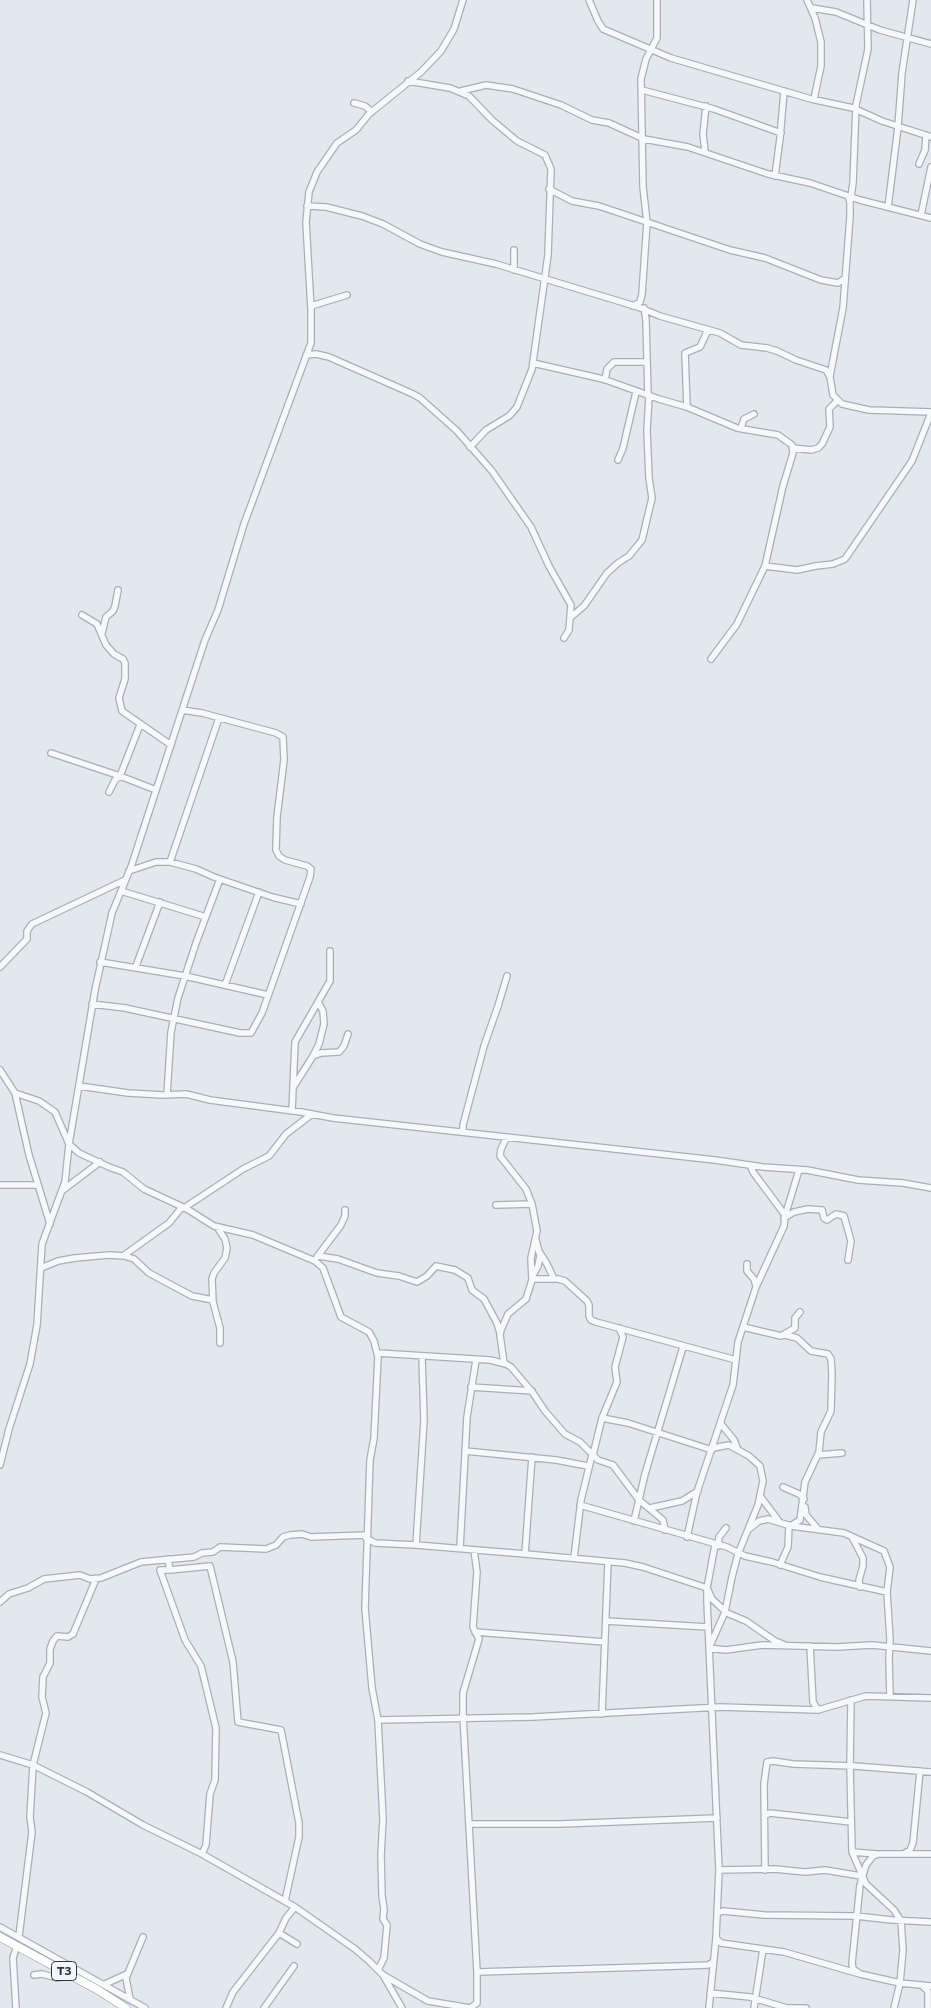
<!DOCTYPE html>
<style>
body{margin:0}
canvas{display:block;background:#e3e8ec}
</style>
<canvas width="931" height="2008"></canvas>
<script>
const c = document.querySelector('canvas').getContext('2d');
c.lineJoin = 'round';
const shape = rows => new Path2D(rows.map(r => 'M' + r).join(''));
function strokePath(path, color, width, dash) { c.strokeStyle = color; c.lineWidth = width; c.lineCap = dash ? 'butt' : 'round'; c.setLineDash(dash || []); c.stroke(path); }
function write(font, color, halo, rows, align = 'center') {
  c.font = font + ' Commissioner,sans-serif'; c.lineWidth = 4; c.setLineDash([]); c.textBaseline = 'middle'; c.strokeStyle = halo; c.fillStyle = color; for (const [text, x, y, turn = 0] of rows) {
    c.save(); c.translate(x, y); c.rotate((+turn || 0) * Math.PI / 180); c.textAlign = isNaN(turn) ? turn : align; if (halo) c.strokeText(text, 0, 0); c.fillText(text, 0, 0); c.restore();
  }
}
const minor = shape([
 [589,0,598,21,603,29,671,58,811,99,853,108,882,121,931,137],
 [807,0,815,18,821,42,821,66,814,99],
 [812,8,836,12,880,30,931,44],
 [408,81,450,88,469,96,492,120,517,141,545,155,551,169,548,255,532,369,517,407,509,416,486,430,470,447],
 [642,90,714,109,781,133],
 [461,91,486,85,513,89,561,105,592,120,609,123,644,139,688,147,768,174,810,183,860,200,931,218],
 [354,103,365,106,372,112],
 [705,151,703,134,706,106],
 [919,164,925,150,926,135],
 [775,176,780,138,784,91],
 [549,189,572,201,599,206,730,250,765,258,821,280,838,283,844,279],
 [851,197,853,183,856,105,868,49,867,0],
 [307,206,326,207,362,216,383,224,420,244,442,252,496,264,638,307,660,316,720,333,741,345,767,348,777,351,796,360,826,370,830,377,833,395,842,404,869,410,931,412],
 [888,207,898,127,902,73,913,0],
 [921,215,931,167],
 [514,250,514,270],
 [311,306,347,295],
 [633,306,640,302,642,294,647,222,643,187,641,79,646,59,657,38,657,0],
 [644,308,646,320,648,396],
 [306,355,316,354,329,357,413,394,420,398,457,431,492,471,531,527,549,566,571,605,569,630,564,638],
 [533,363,603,379,659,399,687,407,737,428,778,435,792,445,793,453,783,486,765,566,737,624,711,659],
 [830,376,843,308,850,217,850,202,848,196],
 [605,380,607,369,614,362,647,362],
 [687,407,685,353,700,347,708,330],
 [741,428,744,419,754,414],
 [793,448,811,450,818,448,822,444,830,427,829,409,837,401],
 [618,460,623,448,636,392],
 [765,566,797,570,816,566,833,564,845,559,912,461,931,413],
 [82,615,97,624,106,645,114,654,123,659,125,663,125,679,119,698,122,711,171,745],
 [571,617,584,606,607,573,618,563,629,556,642,540,652,498,649,478,647,431,649,396],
 [102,633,106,617,113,611,115,606,118,590],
 [51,753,120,776,156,790],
 [109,792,115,780,120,776,140,725],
 [170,862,219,718],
 [129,871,156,862,170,862,196,869,214,877,272,897,301,904],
 [121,891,206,917],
 [100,962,185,976,268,995],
 [136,966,160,902],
 [0,967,27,939,27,931,32,924,125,880],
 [225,985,259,892],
 [92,1004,125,1008,240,1033,251,1033,262,1013,310,877,311,869,307,866,285,860,279,856,276,850,277,817,284,760,283,737,276,733,202,713,182,710],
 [313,1056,319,1044,324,1024,323,1011,318,1002],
 [0,1070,15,1093,39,1101,55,1112,69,1144,79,1153,109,1167,123,1172,144,1189,187,1209,214,1226,253,1235,315,1261,323,1268,341,1317,369,1332,374,1341,378,1357,374,1438,370,1460,365,1608,372,1688,378,1720,383,1819,381,1855,382,1896,384,1909,383,1919,387,1925,384,1958,378,1970],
 [79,1086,128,1093,163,1095,186,1094,210,1100,301,1112,333,1118,715,1160,763,1167,807,1170,858,1180,903,1183,931,1188],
 [294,1086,313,1056,321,1053,339,1052,344,1046,348,1034],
 [15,1093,29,1155,50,1224],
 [167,1095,171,1032,178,998,196,943,220,879],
 [292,1111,295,1042,330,981,330,951],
 [463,1132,463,1125,484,1046,498,1006,507,976],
 [750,1165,753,1172,785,1215],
 [0,1185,38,1185],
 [63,1190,100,1162],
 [496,1205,532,1204],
 [184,1208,243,1169,269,1156,286,1134,312,1114],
 [784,1218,794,1212,808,1209,822,1210,824,1218,827,1220,836,1214,844,1216,851,1241,848,1260],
 [217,1227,225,1239,227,1248,225,1258,214,1273,212,1279,213,1302,220,1328,220,1343],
 [540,1253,547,1264,554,1279],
 [123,1256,169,1223,182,1207],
 [318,1256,338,1259,377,1273,399,1276,417,1282,427,1276,436,1266,455,1270,468,1278,472,1290,484,1299,497,1323,500,1333],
 [317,1257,341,1225,345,1216,345,1210],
 [747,1264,747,1271,754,1279,756,1286],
 [41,1268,58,1261,75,1258,109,1255,125,1256,134,1259,149,1273,192,1296,213,1300],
 [532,1277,538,1266,540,1256,536,1240],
 [532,1279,558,1279,565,1281,587,1301,589,1305,589,1316,591,1320,596,1322,736,1360],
 [743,1327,781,1336,795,1328,795,1318,800,1312],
 [785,1335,797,1338,811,1351,828,1354,831,1359,832,1373,831,1411,821,1432,819,1452,805,1482,800,1520,792,1525],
 [378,1353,490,1360,506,1364,511,1367,533,1393,545,1411,565,1434,580,1442,598,1460,613,1465,639,1500,663,1520,665,1530],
 [504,1363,500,1335,501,1330,508,1314,526,1299,532,1280,531,1258,537,1231,532,1204,526,1189,500,1156,501,1149,507,1137],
 [471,1387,532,1391],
 [602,1418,628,1423,712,1450],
 [721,1424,734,1440,737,1448],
 [713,1448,729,1445,749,1456,760,1466,763,1481,758,1505,738,1554,732,1577,725,1612,709,1648,726,1650,762,1645,837,1647,872,1645,931,1651],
 [465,1451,556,1460,588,1466],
 [593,1455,602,1418,617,1382,615,1367,623,1337,619,1328],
 [818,1455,842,1453],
 [0,1465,9,1429,30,1364,37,1325,42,1244,65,1182,69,1144,95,990,112,913,131,867,205,640,218,610,244,524,311,343,311,309,306,222,309,192,317,172,337,143,356,130,369,114,421,72,441,51,454,29,463,0],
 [783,1487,799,1494,804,1499],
 [760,1496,778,1520],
 [580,1505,727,1547,745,1556,772,1562,820,1577,887,1592],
 [805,1507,806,1515,818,1529],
 [650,1508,682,1501,698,1491],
 [634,1521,645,1474,683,1347],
 [749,1529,759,1521,768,1519,791,1526,844,1533,884,1551,890,1567,887,1592,890,1639,889,1659,890,1696],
 [687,1537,697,1492,733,1385,738,1342,756,1287,784,1226,785,1216,799,1170],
 [852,1537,863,1558,863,1566,859,1580,860,1587],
 [366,1538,375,1543,416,1545,525,1554,625,1563,643,1567,707,1588,712,1599,727,1613,746,1621,775,1641,785,1645],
 [416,1545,424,1420,422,1357],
 [718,1546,719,1537,726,1528],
 [460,1548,467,1417,476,1360],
 [525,1554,532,1457],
 [574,1558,581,1500,592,1455],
 [168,1559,170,1570,160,1570,185,1640,201,1666,216,1728,215,1780,210,1794,206,1845,202,1854],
 [780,1565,788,1547,789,1525],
 [170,1570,210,1566,233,1662,238,1722,281,1730,299,1823,299,1837,285,1901],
 [0,1602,9,1594,28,1588,44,1579,80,1575,90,1579,101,1578,141,1562,194,1557,202,1553,213,1552,220,1547,266,1549,276,1545,283,1537,290,1535,302,1534,311,1537,367,1535],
 [606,1621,708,1627],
 [475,1632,605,1642],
 [810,1646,813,1702,818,1710],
 [851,1700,850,1766,852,1852,866,1884,894,1910,901,1921,903,1950,900,1983,894,2008],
 [602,1714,608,1562],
 [378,1720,533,1717,720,1707,818,1710,866,1696,931,1698],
 [0,1755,33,1765,87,1792,143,1825,202,1854,295,1907,355,1949,369,1961,383,1975,402,2008],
 [766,1815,770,1813,851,1822],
 [469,1824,560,1824,717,1818],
 [852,1852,877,1854],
 [905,1853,910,1850,913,1843,920,1771],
 [719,1870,775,1869,805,1872,825,1870,861,1876],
 [765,1870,764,1784,767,1762,773,1761,793,1764,854,1766,931,1772],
 [717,1913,723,1911,764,1915,856,1916,892,1920,931,1922],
 [0,1927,145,2008],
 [279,1933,297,1944],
 [19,1936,32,1832,30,1817,33,1765,46,1713,42,1697,43,1677,50,1663,50,1649,53,1641,57,1636,68,1637,73,1634,96,1579],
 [716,1938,721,1943,784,1952,860,1974,900,1983,931,1986],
 [477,1972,680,1966,708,1965,713,1962],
 [859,1973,853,1969,852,1963,860,1885,866,1865,873,1856,879,1854,931,1854],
 [34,1975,42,1974,57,1978,70,1975],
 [383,1975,428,2001,470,2008,477,2003,477,1972,463,1715,463,1693,479,1639,473,1627,477,1572,474,1550],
 [105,1984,127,1974],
 [921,1985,928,1991,928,2008],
 [710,1993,750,1997,787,2008],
 [130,1999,126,1978,143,1937],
 [16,2008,13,1958,17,1945],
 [226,2008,233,1992,279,1933,286,1918,295,1907],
 [264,2008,294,1966],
 [709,2008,716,1938,719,1870,707,1601,707,1588,715,1545],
 [754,2008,763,1949],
 [789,2008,806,2008]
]);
const highway = shape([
 [0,1937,98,1990,126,2008]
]);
strokePath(minor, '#a8afb7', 8);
strokePath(highway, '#8a97a3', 9);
strokePath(minor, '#f6f8fa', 5.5);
strokePath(highway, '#fff', 8);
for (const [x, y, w] of [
 [64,1971,25]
]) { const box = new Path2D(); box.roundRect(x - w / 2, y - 9.5, w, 19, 4); c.fillStyle = '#f3f6f9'; c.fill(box); strokePath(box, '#2a3745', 1); }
write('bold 12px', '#2a3745', null, [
 ["T3",64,1971]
]);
</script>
